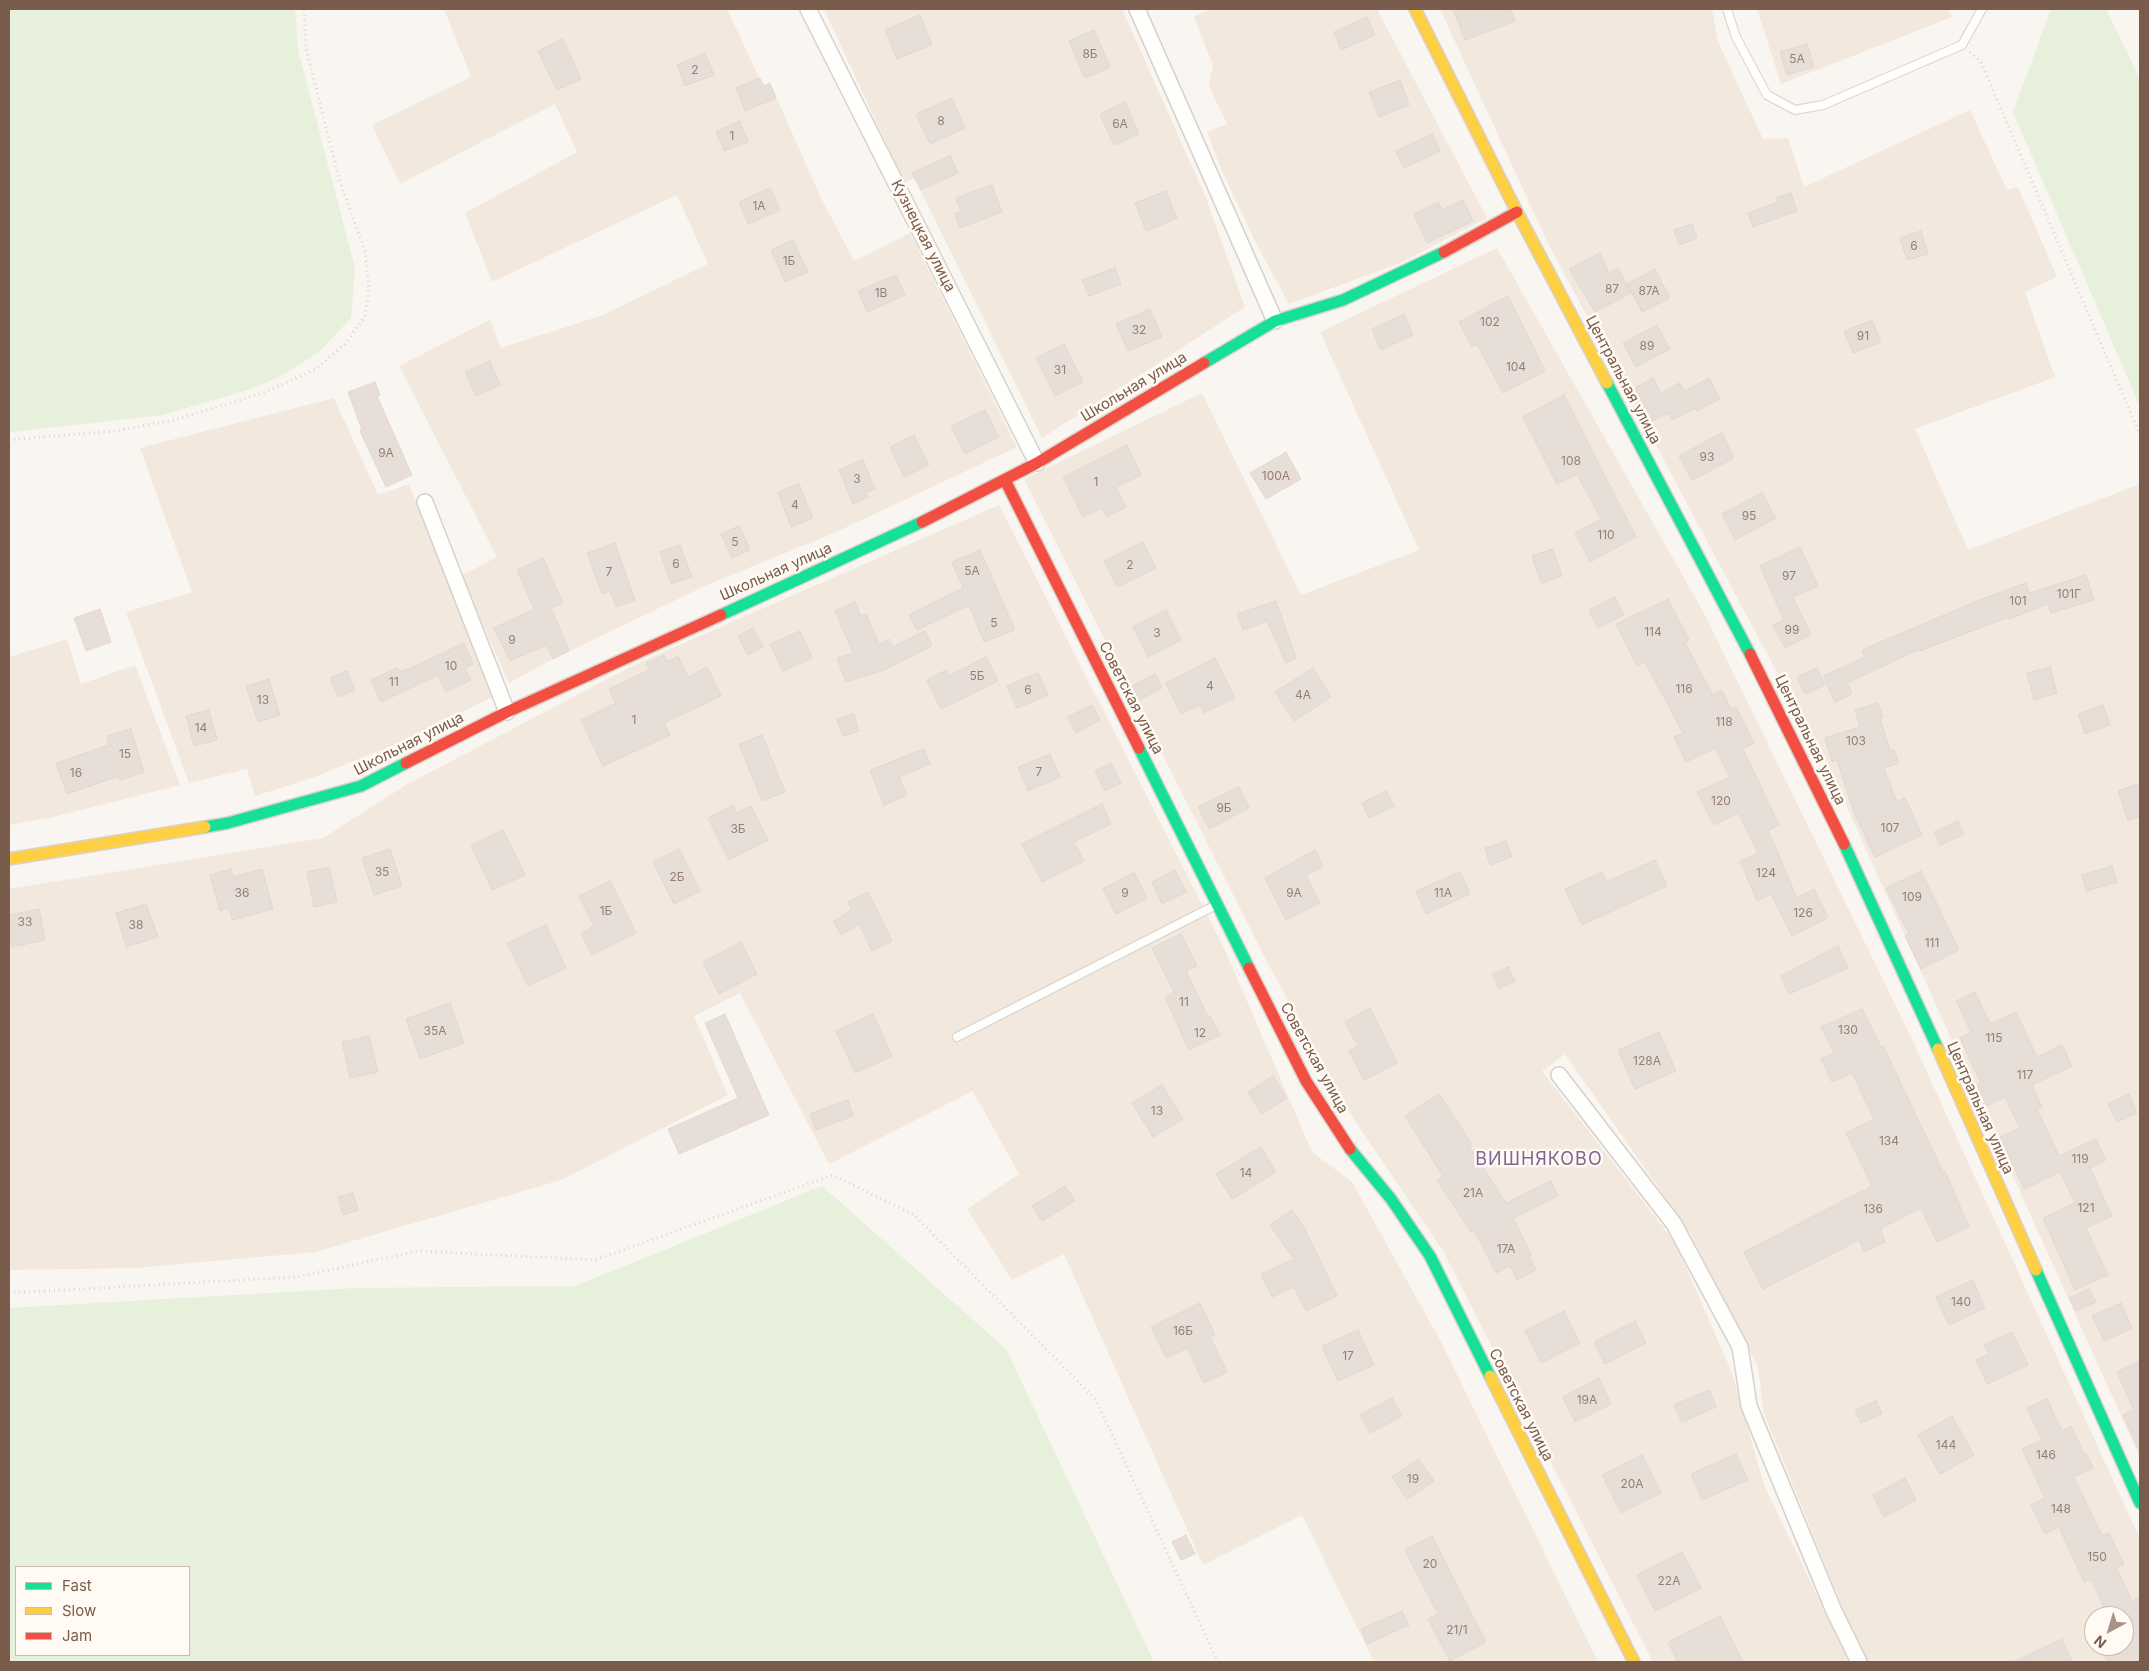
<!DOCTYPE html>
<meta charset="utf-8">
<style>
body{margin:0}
#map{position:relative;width:2149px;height:1671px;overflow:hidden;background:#f9f5f0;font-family:Inter,sans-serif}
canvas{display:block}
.frame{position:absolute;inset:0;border:10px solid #7a5c4d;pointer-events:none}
.legend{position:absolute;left:15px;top:1566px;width:175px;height:90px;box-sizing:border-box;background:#fffaf3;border:1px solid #cabbb1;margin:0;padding:6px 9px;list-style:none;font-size:15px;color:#7a5c4d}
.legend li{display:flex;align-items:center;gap:10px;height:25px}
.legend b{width:25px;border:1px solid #cabbb1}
.north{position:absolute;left:2084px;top:1606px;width:50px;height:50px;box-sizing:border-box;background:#fffaf3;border:1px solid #cabbb1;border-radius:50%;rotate:219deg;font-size:14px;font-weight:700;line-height:20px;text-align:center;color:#7a5c4d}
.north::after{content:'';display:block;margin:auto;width:18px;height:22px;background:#a69286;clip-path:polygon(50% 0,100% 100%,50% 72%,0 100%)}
</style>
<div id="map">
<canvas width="2149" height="1671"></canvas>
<div class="frame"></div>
<ul class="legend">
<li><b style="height:6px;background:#16e098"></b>Fast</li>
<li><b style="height:6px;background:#ffcf43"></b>Slow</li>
<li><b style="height:6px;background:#f24e42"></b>Jam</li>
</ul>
<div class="north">N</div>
</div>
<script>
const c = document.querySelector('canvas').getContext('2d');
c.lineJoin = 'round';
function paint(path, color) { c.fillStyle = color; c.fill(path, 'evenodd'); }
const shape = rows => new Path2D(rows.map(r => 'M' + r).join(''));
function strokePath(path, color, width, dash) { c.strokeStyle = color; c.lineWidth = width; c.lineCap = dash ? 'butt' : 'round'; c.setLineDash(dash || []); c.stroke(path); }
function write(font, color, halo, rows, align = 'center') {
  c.font = font + ' Inter,sans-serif'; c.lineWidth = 5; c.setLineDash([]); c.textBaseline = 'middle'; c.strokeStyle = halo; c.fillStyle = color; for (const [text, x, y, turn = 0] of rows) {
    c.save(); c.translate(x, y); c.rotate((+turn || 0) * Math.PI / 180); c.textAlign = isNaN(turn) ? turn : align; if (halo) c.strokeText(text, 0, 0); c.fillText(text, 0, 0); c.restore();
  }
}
paint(shape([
 [444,9,727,9,763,86,770,83,820,196,854,261,910,233,1017,447,834,533,707,585,553,659,509,683,461,576,497,557,399,366,490,320,501,348,603,315,708,264,677,195,492,282,465,213,577,152,555,104,400,184,372,125,471,77],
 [824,9,1122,9,1206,198,1245,307,1042,438,915,179,904,182],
 [1210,9,1377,9,1487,218,1400,263,1289,304,1258,247,1221,169,1207,132,1227,124,1209,86,1213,65,1194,17],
 [1440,9,1712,9,1718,42,1763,139,1788,138,1804,187,1970,110,2007,190,2018,187,2057,277,2025,292,2055,377,1915,429,1968,550,2140,484,2140,1458,1836,783,1547,241],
 [1757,9,1948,9,1952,17,1781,84],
 [1497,248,1704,613,1910,1035,2140,1539,2140,1662,1867,1662,1853,1633,1764,1414,1758,1367,1690,1233,1565,1054,1542,1071,1676,1244,1732,1373,1764,1485,1849,1662,1653,1662,1443,1251,1351,1115,1267,962,1024,479,1202,393,1301,595,1419,550,1320,332],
 [2094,1616,2124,1616,2124,1646,2094,1646],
 [334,398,378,495,409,484,494,696,401,742,312,778,255,796,247,769,189,783,126,612,192,592,140,448],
 [999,505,1224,948,1312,1152,1352,1182,1441,1342,1598,1662,1374,1662,1302,1515,1203,1565,1064,1254,1012,1280,967,1209,1019,1174,973,1091,829,1164,740,993,694,1016,728,1095,561,1180,315,1252,135,1268,9,1270,9,889,323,838,406,785,638,663],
 [67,639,81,684,135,665,180,785,53,817,9,825,9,657]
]), '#f2e8de');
paint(shape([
 [9,9,295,9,298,50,355,268,351,318,319,352,281,376,251,389,163,415,9,432],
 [2051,9,2106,9,2140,79,2140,407,2013,112],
 [822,1186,1006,1349,1154,1662,9,1662,9,1308,356,1288,575,1286],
 [16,1567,189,1567,189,1655,16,1655]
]), '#e7f0db');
const building = shape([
 [1453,9,1510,9,1515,21,1465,40,1453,9],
 [920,15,932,45,897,59,885,30,920,15],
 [1367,17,1375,35,1341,50,1334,32,1367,17],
 [1094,30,1110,67,1085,78,1069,41,1094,30],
 [563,39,581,79,557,90,538,51,563,39],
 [1807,44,1814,67,1787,75,1780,52,1807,44],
 [705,53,714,75,685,86,677,65,705,53],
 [760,78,764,86,770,83,776,98,745,111,736,88,760,78],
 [1400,80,1409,105,1379,117,1369,92,1400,80],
 [952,98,965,128,930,144,916,114,952,98],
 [1125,102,1139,134,1114,145,1100,114,1125,102],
 [740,121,748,142,724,151,716,131,740,121],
 [1432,134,1440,151,1404,168,1396,151,1432,134],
 [950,156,958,173,921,190,912,173,950,156],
 [992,185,1002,212,960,228,955,214,961,211,956,198,992,185],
 [770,188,780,210,748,224,739,202,770,188],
 [1166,191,1177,218,1146,231,1135,203,1166,191],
 [1791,193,1797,211,1753,227,1748,213,1778,202,1777,197,1791,193],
 [1463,200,1473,221,1427,243,1414,214,1438,202,1442,210,1463,200],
 [1692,224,1697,238,1679,245,1674,230,1692,224],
 [1921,231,1928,254,1907,260,1900,238,1921,231],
 [793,240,808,272,785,282,771,250,793,240],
 [1600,253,1609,273,1618,268,1631,293,1595,312,1569,269,1600,253],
 [1115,268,1121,284,1089,296,1082,280,1115,268],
 [1655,269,1670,298,1642,312,1627,284,1655,269],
 [896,275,905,295,867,312,858,291,896,275],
 [1508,296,1545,371,1503,393,1477,344,1472,347,1459,322,1508,296],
 [1150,309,1162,337,1128,351,1116,324,1150,309],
 [1404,314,1413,335,1381,350,1372,329,1404,314],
 [1872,320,1881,342,1853,353,1844,331,1872,320],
 [1657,325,1670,349,1636,367,1623,343,1657,325],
 [1064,344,1083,382,1055,396,1036,358,1064,344],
 [490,361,500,385,476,396,465,372,490,361],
 [1653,378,1661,393,1680,383,1684,391,1709,378,1720,399,1697,411,1695,408,1672,420,1668,413,1650,422,1639,403,1642,401,1635,388,1653,378],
 [375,382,380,395,377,396,412,475,386,487,360,431,362,430,348,392,375,382],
 [1564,395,1636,537,1590,562,1575,533,1601,519,1577,474,1557,484,1523,417,1564,395],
 [985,410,999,437,965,454,951,426,985,410],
 [1722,433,1734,458,1692,480,1679,456,1722,433],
 [914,435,929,465,904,477,890,447,914,435],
 [1127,445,1141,475,1116,487,1126,507,1107,517,1102,508,1083,517,1063,477,1127,445],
 [1286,452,1301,479,1266,499,1250,473,1286,452],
 [863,460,875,489,866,492,868,497,853,504,839,470,863,460],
 [799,484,813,518,791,527,778,492,799,484],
 [1762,493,1776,518,1735,540,1722,514,1762,493],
 [739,526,750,550,732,558,721,534,739,526],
 [1143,542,1156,568,1117,587,1104,561,1143,542],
 [615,543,635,600,616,607,610,591,602,594,587,553,615,543],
 [680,545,692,577,671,584,660,552,680,545],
 [1800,547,1818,586,1793,597,1811,635,1785,648,1773,625,1784,620,1760,566,1800,547],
 [1553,549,1562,576,1541,583,1532,556,1553,549],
 [980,550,1015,630,984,642,969,605,917,630,909,615,963,588,952,562,980,550],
 [543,558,563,603,551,608,569,651,553,659,546,645,510,661,494,628,534,609,517,570,543,558],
 [2086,575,2094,600,2051,613,2048,604,2009,619,2008,617,1920,651,1920,649,1847,683,1852,694,1835,702,1823,676,1865,657,1862,650,1982,599,2026,583,2029,593,2086,575],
 [1615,597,1624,615,1598,628,1589,610,1615,597],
 [1668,599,1689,640,1685,643,1713,695,1722,690,1731,709,1736,707,1754,743,1743,749,1779,825,1768,830,1797,898,1814,889,1828,918,1792,936,1771,894,1757,901,1740,861,1758,853,1738,813,1714,825,1697,792,1730,777,1715,748,1686,762,1674,737,1683,733,1645,662,1637,666,1616,624,1668,599],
 [1276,601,1296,658,1286,663,1267,621,1243,630,1237,614,1276,601],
 [855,602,861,616,866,614,879,644,889,639,893,647,925,631,932,646,884,670,846,682,837,658,853,653,835,611,855,602],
 [100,609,111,642,86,651,74,618,100,609],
 [1166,610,1181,640,1148,657,1133,627,1166,610],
 [753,628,763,647,748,655,738,636,753,628],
 [800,631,812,658,783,671,770,644,800,631],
 [464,643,473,664,465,668,471,680,446,692,438,675,381,702,371,680,397,668,399,672,409,669,464,643],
 [664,655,667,662,678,656,688,677,707,667,721,696,664,723,670,735,603,766,581,720,616,703,609,689,649,670,646,663,664,655],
 [986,657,998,681,941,709,927,680,946,670,949,676,986,657],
 [1215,658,1235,698,1204,713,1200,705,1181,714,1166,683,1215,658],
 [2050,667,2057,693,2034,700,2027,673,2050,667],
 [1313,668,1331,697,1294,721,1275,692,1313,668],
 [1817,668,1825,685,1805,694,1797,677,1817,668],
 [347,671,355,690,338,697,330,678,347,671],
 [1038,673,1048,695,1017,708,1007,686,1038,673],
 [1155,674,1162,688,1139,700,1132,686,1155,674],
 [269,679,280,715,258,722,246,686,269,679],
 [1878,703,1883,717,1880,718,1890,751,1894,749,1899,763,1884,768,1897,802,1905,798,1922,835,1875,857,1855,815,1837,760,1832,762,1825,738,1860,727,1855,710,1878,703],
 [1092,705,1100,720,1076,733,1068,717,1092,705],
 [2103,705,2110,725,2085,734,2078,714,2103,705],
 [209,710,217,740,194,746,186,716,209,710],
 [854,714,859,731,843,736,837,719,854,714],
 [131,729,144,772,120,780,119,776,67,794,56,763,109,745,107,736,131,729],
 [762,735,785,792,762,801,739,744,762,735],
 [924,749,930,764,899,777,907,795,884,805,870,770,924,749],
 [1050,754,1060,777,1028,791,1018,767,1050,754],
 [1111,763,1121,783,1105,791,1095,771,1111,763],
 [2140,783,2140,816,2128,821,2118,791,2140,783],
 [1239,787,1249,808,1209,829,1198,807,1239,787],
 [1386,791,1394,806,1369,818,1362,803,1386,791],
 [1102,804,1111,824,1074,842,1084,861,1042,882,1022,844,1102,804],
 [733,805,737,813,751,806,768,840,729,860,708,818,733,805],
 [1958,821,1964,834,1940,845,1934,832,1958,821],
 [503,830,525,875,492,890,471,845,503,830],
 [1506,841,1512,857,1490,865,1485,848,1506,841],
 [390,849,402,886,374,895,362,858,390,849],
 [679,849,700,891,674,904,653,862,679,849],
 [1315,850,1323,867,1306,875,1320,903,1286,920,1265,878,1315,850],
 [1655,860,1667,886,1582,925,1565,889,1602,872,1606,882,1655,860],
 [2112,866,2117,882,2086,891,2082,875,2112,866],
 [329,867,337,902,314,907,307,872,329,867],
 [231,869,233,877,262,869,273,909,232,920,229,908,220,911,210,875,231,869],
 [1175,870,1186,892,1162,904,1152,882,1175,870],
 [1921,871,1959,950,1921,969,1905,936,1909,934,1886,888,1921,871],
 [1134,872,1147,898,1116,914,1103,889,1134,872],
 [1460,872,1470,894,1426,914,1416,891,1460,872],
 [610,881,636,933,592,955,581,933,594,926,579,896,610,881],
 [868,892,892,941,872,951,859,924,842,935,833,922,852,909,848,902,868,892],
 [146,904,158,937,126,947,116,913,146,904],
 [39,909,45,940,12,947,9,915,39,909],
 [546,925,566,968,528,986,507,943,546,925],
 [1181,934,1197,966,1186,971,1208,1017,1210,1016,1220,1035,1189,1050,1165,997,1174,992,1152,948,1181,934],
 [741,942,757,974,719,994,703,962,741,942],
 [1838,946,1848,968,1789,994,1781,976,1838,946],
 [1508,967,1515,981,1499,989,1492,974,1508,967],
 [1975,992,1990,1024,2016,1012,2037,1057,2062,1045,2072,1066,2032,1085,2042,1107,2037,1109,2059,1156,2096,1139,2106,1160,2090,1168,2112,1216,2086,1228,2108,1275,2075,1290,2043,1218,2075,1203,2060,1172,2024,1189,2000,1137,2020,1128,2005,1097,1987,1106,1977,1085,1981,1083,1960,1038,1971,1032,1956,1001,1975,992],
 [450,1003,464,1043,420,1059,406,1019,450,1003],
 [1370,1008,1397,1063,1364,1080,1349,1051,1358,1046,1345,1022,1370,1008],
 [1862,1009,1881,1047,1883,1046,1943,1172,1945,1171,1969,1227,1937,1242,1921,1208,1880,1229,1885,1242,1864,1252,1859,1240,1763,1289,1744,1252,1872,1186,1846,1133,1874,1119,1852,1073,1832,1082,1821,1059,1834,1053,1821,1027,1862,1009],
 [725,1014,769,1115,679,1154,668,1129,738,1098,705,1023,725,1014],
 [873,1014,892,1056,855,1073,836,1031,873,1014],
 [1659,1032,1676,1071,1635,1089,1618,1050,1659,1032],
 [369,1036,378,1072,350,1078,342,1042,369,1036],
 [1273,1076,1287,1098,1262,1114,1248,1092,1273,1076],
 [1162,1085,1183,1119,1153,1137,1132,1103,1162,1085],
 [1439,1094,1472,1144,1469,1146,1506,1203,1551,1181,1558,1196,1513,1218,1531,1255,1529,1256,1536,1270,1517,1280,1510,1266,1496,1273,1474,1230,1471,1232,1437,1180,1443,1176,1405,1116,1439,1094],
 [2129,1094,2137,1113,2117,1122,2108,1104,2129,1094],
 [848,1100,853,1116,816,1130,810,1114,848,1100],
 [1261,1147,1276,1172,1232,1199,1216,1174,1261,1147],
 [1065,1186,1075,1201,1042,1221,1032,1206,1065,1186],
 [353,1193,358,1210,343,1215,338,1197,353,1193],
 [1292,1210,1305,1229,1337,1296,1306,1311,1294,1287,1272,1297,1261,1274,1294,1259,1270,1225,1292,1210],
 [1973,1280,1985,1308,1949,1325,1936,1297,1973,1280],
 [2089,1289,2096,1302,2076,1311,2069,1298,2089,1289],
 [1200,1303,1215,1335,1210,1337,1227,1372,1204,1383,1187,1348,1166,1358,1151,1327,1200,1303],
 [2121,1303,2132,1328,2104,1341,2092,1316,2121,1303],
 [1564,1311,1580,1343,1541,1363,1525,1331,1564,1311],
 [1635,1321,1646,1343,1605,1364,1594,1342,1635,1321],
 [1358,1330,1374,1365,1338,1381,1322,1346,1358,1330],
 [2012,1332,2028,1365,1987,1384,1976,1360,1989,1354,1984,1345,2012,1332],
 [2140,1361,2140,1452,2123,1415,2134,1410,2117,1372,2140,1361],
 [1599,1378,1611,1404,1575,1422,1563,1397,1599,1378],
 [1709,1390,1716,1407,1682,1422,1674,1405,1709,1390],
 [1392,1398,1402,1416,1370,1433,1360,1415,1392,1398],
 [2047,1399,2062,1431,2071,1426,2084,1454,2086,1453,2093,1468,2074,1477,2102,1536,2109,1533,2124,1564,2116,1567,2132,1601,2140,1597,2140,1662,2108,1662,2100,1646,2124,1646,2124,1616,2108,1616,2091,1579,2084,1582,2059,1527,2045,1534,2031,1505,2045,1498,2022,1449,2042,1440,2027,1408,2047,1399],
 [1876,1401,1882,1414,1861,1423,1855,1410,1876,1401],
 [1952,1416,1974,1455,1940,1474,1918,1435,1952,1416],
 [1736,1454,1748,1480,1702,1500,1691,1474,1736,1454],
 [1642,1455,1661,1493,1621,1513,1602,1475,1642,1455],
 [1419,1459,1434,1481,1407,1499,1392,1477,1419,1459],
 [1905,1478,1916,1500,1884,1517,1873,1495,1905,1478],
 [1186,1535,1195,1554,1181,1560,1172,1542,1186,1535],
 [1432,1536,1486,1642,1450,1661,1428,1619,1438,1614,1405,1550,1432,1536],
 [1682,1552,1701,1588,1655,1611,1637,1575,1682,1552],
 [1402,1611,1409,1625,1367,1644,1361,1629,1402,1611],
 [1720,1616,1743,1662,1678,1662,1668,1642,1720,1616],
 [2062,1639,2072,1662,2013,1662,2062,1639]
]);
paint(building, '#e6ded7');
strokePath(building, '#e2d8d2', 1);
const lane = shape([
 [1727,9,1736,37,1767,95,1795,110,1823,105,1962,45,1982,9],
 [957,1037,1216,905]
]);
const street = shape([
 [808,9,1037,463],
 [1137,9,1275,321],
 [425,502,507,712],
 [1559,1075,1674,1224,1740,1347,1749,1406,1834,1611,1859,1662]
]);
const fast = shape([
 [1204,363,1275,321,1343,300,1444,252],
 [1607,383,1750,654],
 [721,615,922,522],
 [1139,748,1249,968],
 [205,827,228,823,361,786,406,763],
 [1844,844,1938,1049],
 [1350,1149,1391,1199,1430,1256,1490,1376],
 [2036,1270,2140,1503]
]);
const slow = shape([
 [1415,9,1517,212,1607,383],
 [9,859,205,827],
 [1938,1049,2036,1270],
 [1490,1376,1634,1662]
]);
const jam = shape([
 [1444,252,1517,212],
 [1005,480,1139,748],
 [922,522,1037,463,1204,363],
 [1750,654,1844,844],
 [406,763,507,712,721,615],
 [1249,968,1306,1081,1350,1149]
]);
strokePath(lane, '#d7d1cb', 10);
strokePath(street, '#d7d1cb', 18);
strokePath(fast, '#d9d2cb', 14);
strokePath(slow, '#d9d2cb', 14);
strokePath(jam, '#d9d2cb', 14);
strokePath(shape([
 [1970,52,1981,62,2140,435],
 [9,440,114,431,174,420,263,393,316,369,345,344,365,316,369,290,365,251,339,179,306,48,304,9],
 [9,1293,296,1277,419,1251,595,1260,833,1175,914,1215,1096,1400,1218,1662]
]), '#dcd5d0', 3, [1, 4]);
strokePath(lane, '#fefefd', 8);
strokePath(street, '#fefefd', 15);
strokePath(fast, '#16e098', 11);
strokePath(slow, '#ffcf43', 11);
strokePath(jam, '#f24e42', 11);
write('12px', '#977e72', null, [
 ["8Б",1090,54],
 ["5А",1797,59],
 ["2",695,70],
 ["8",941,121],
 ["6А",1120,124],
 ["1",732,136],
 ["1А",759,206],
 ["6",1914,246],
 ["1Б",789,261],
 ["87",1612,289],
 ["87А",1649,291],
 ["1В",881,293],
 ["102",1490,322],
 ["32",1139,330],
 ["91",1863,336],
 ["89",1647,346],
 ["104",1516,367],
 ["31",1060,370],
 ["9А",386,453],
 ["93",1707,457],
 ["108",1571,461],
 ["100А",1276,476],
 ["3",857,479],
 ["1",1096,482],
 ["4",795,505],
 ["95",1749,516],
 ["110",1606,535],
 ["5",735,542],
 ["6",676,564],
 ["2",1130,565],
 ["5А",972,571],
 ["7",609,572],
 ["97",1789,576],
 ["101Г",2069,594],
 ["101",2018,601],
 ["5",994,623],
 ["99",1792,630],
 ["114",1653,632],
 ["3",1157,633],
 ["9",512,640],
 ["10",451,666],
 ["5Б",977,676],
 ["11",394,682],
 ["4",1210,686],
 ["116",1684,689],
 ["6",1028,690],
 ["4А",1303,695],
 ["13",263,700],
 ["1",634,720],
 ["118",1724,722],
 ["14",201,728],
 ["103",1856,741],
 ["15",125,754],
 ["7",1039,772],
 ["16",76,773],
 ["120",1721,801],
 ["9Б",1224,808],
 ["107",1890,828],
 ["3Б",738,829],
 ["35",382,872],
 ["124",1766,873],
 ["2Б",677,877],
 ["36",242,893],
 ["9",1125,893],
 ["9А",1294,893],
 ["11А",1443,893],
 ["109",1912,897],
 ["1Б",606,911],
 ["126",1803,913],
 ["33",25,922],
 ["38",136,925],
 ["111",1932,943],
 ["11",1184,1002],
 ["130",1848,1030],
 ["35А",435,1031],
 ["12",1200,1033],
 ["115",1994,1038],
 ["128А",1647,1061],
 ["117",2025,1075],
 ["13",1157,1111],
 ["134",1889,1141],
 ["119",2080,1159],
 ["14",1246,1173],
 ["21А",1473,1193],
 ["121",2086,1208],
 ["136",1873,1209],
 ["17А",1506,1249],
 ["140",1961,1302],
 ["16Б",1183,1331],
 ["17",1348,1356],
 ["19А",1587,1400],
 ["144",1946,1445],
 ["146",2046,1455],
 ["19",1413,1479],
 ["20А",1632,1484],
 ["148",2061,1509],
 ["150",2097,1557],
 ["20",1430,1564],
 ["22А",1669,1581],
 ["21/1",1457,1630]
]);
write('15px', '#7a5c4d', '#fffaf3', [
 ["Кузнецкая улица",923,236,63],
 ["Центральная улица",1623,380,62],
 ["Школьная улица",1134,387,-31],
 ["Школьная улица",776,572,-24],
 ["Советская улица",1131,698,63],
 ["Центральная улица",1810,740,64],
 ["Школьная улица",409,744,-27],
 ["Советская улица",1314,1058,61],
 ["Центральная улица",1980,1108,66],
 ["Советская улица",1521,1405,63]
]);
c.letterSpacing = '1px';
write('18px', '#846695', '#fffaf3', [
 ["ВИШНЯКОВО",1539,1160]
]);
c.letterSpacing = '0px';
</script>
